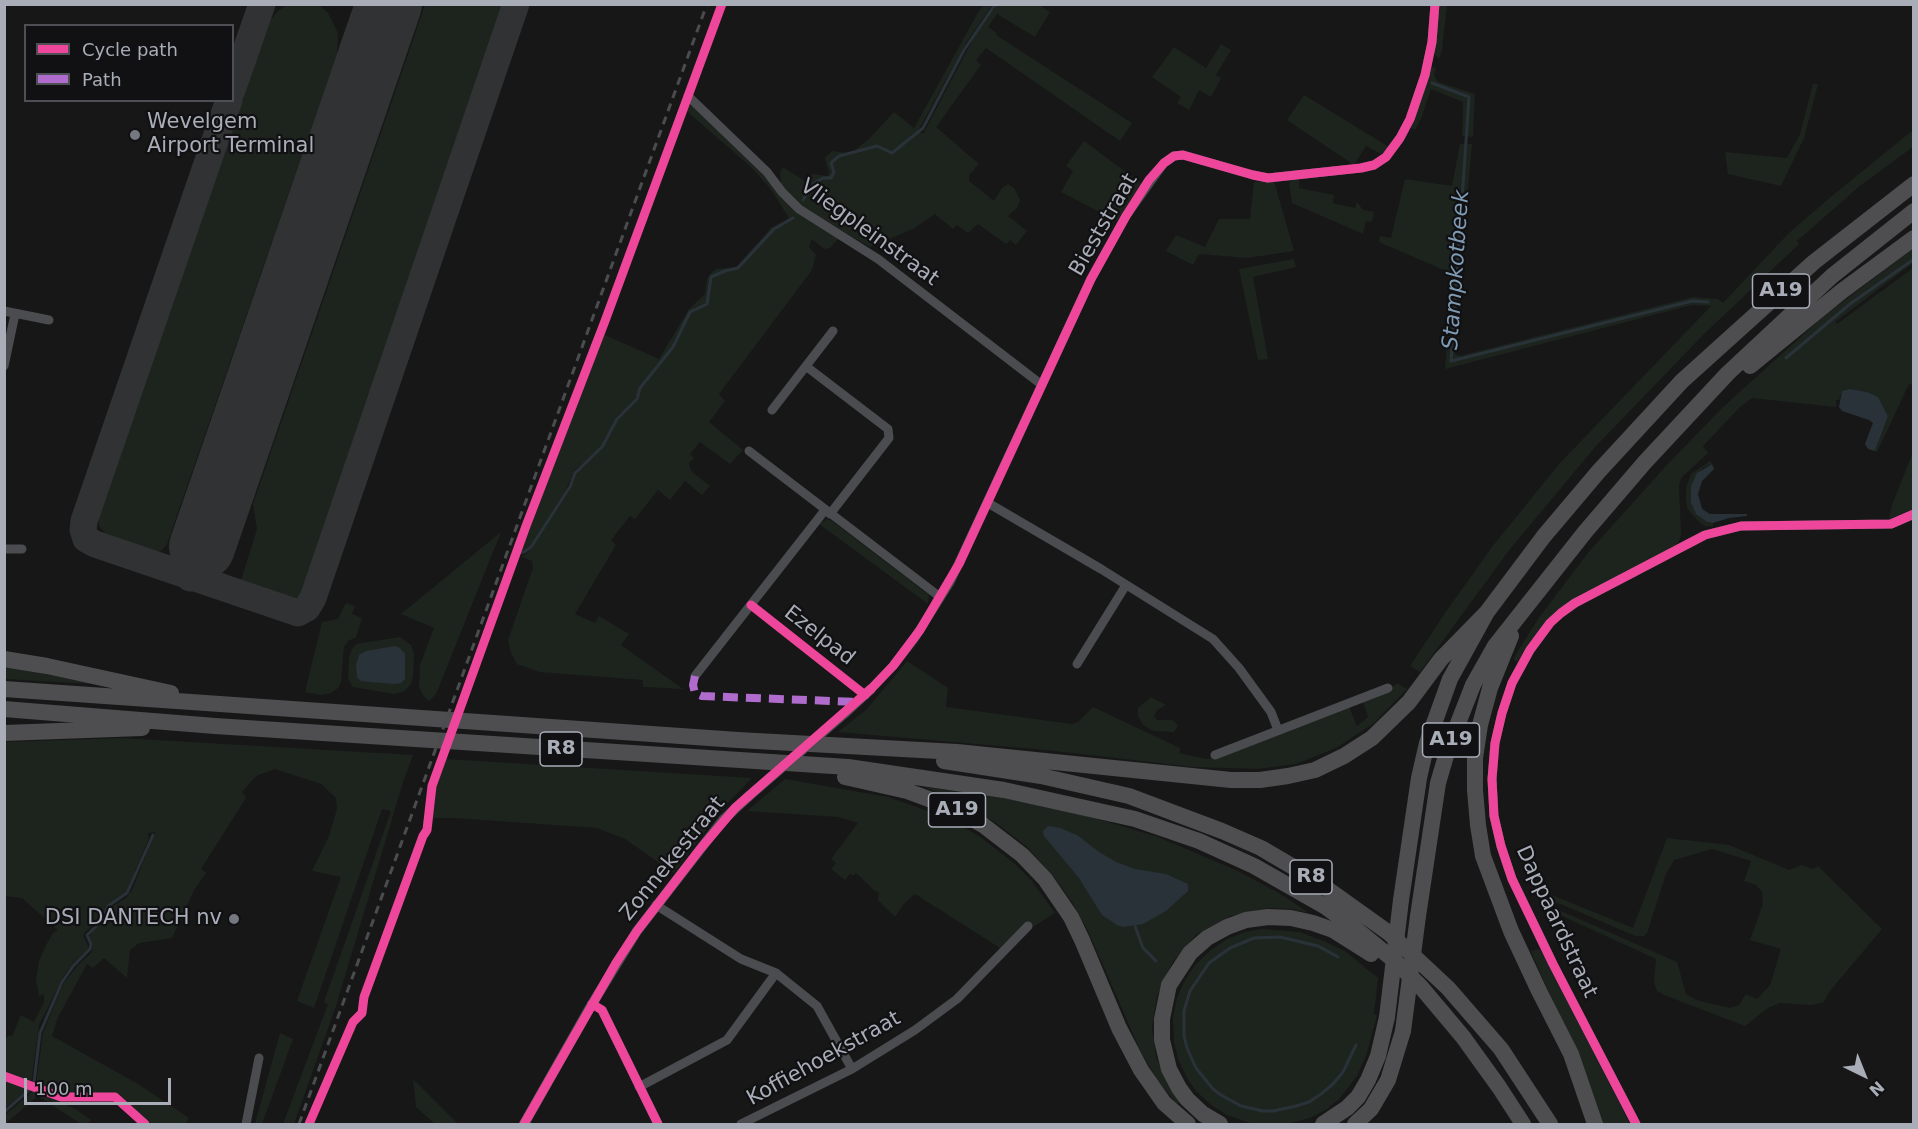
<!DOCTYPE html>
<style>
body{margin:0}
#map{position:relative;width:1918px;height:1129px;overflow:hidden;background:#171717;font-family:"DejaVu Sans",sans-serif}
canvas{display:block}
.frame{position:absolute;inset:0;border:6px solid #a8adb8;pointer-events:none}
.legend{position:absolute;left:24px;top:24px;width:210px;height:78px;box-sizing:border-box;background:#111113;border:2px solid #4d4f55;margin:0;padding:8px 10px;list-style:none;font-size:18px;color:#a8adb8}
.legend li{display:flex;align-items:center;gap:12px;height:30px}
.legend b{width:30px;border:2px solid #4d4f55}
.north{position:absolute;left:1834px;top:1045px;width:60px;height:60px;-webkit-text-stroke:4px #111113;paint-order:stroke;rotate:137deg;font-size:16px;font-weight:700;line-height:24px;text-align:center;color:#a8adb8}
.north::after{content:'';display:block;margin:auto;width:21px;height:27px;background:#a8adb8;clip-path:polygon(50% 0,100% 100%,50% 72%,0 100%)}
.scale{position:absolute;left:24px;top:1078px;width:147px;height:27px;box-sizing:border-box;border:3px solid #a8adb8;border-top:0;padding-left:8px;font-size:18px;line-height:21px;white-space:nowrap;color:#a8adb8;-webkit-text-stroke:4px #111113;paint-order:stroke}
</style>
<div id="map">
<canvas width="1918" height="1129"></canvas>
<div class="frame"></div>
<ul class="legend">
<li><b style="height:8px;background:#ed469a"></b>Cycle path</li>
<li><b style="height:8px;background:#b06ccc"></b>Path</li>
</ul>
<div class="north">N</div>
<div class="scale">100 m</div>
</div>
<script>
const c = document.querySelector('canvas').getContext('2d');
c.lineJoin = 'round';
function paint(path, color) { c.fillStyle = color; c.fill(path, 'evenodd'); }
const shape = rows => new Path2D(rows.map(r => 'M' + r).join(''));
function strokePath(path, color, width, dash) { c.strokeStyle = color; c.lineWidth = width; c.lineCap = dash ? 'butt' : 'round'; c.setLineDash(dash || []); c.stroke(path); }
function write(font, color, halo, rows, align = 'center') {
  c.font = font + ' "DejaVu Sans",sans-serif'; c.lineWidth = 4.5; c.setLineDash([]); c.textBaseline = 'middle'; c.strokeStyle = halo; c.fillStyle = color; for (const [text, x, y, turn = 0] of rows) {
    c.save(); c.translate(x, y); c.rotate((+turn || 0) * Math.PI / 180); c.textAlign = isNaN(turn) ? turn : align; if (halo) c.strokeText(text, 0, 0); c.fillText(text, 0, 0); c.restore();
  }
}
paint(shape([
 [289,4,319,5,328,13,338,33,337,54,167,544,161,551,151,554,109,538,99,526,98,507,251,61,271,19,279,10],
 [1010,4,1039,5,1050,12,1035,37,997,14,988,27,997,33,996,35,1132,123,1120,141,986,48,976,60,981,65,936,127,979,164,969,175,969,181,994,201,1002,188,1008,184,1014,188,1020,200,1017,208,1008,216,1027,231,1016,245,1010,240,1006,244,978,224,968,233,957,225,953,229,935,214,913,229,870,247,803,208,781,186,780,172,783,167,805,181,812,174,828,176,829,172,825,158,832,151,847,153,854,151,870,138,894,112,914,128,980,9,985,5,992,5,966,43,918,131,923,134,981,24,996,7],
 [425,5,508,5,306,591,297,601,290,602,240,584,257,529,253,504],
 [1440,5,1447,5,1442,50,1439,59,1434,54],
 [1221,44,1231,50,1216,75,1221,78,1211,97,1199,90,1189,110,1177,103,1181,97,1152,77,1174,47,1206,68],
 [1431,67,1436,68,1434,75,1438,82,1475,94,1473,137,1462,136,1463,102,1431,89,1421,119,1415,130,1411,128],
 [1813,84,1818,84,1804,138,1781,186,1728,174,1725,152,1787,158,1800,134],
 [1304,95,1389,147,1381,154,1366,146,1354,165,1287,120],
 [688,106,693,106,755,164,783,199,837,236,838,239,830,248,824,249,812,239,809,247,816,255,812,270,719,394,725,401,709,422,743,450,730,464,700,442,690,454,694,458,689,463,690,468,692,472,710,486,702,495,685,481,670,500,658,490,635,519,630,516,611,540,616,545,575,614,595,623,599,616,629,634,621,645,683,689,643,687,643,680,540,672,517,664,511,653,508,640,533,568,532,561,520,556,525,555,529,551,569,492,577,471,601,450,617,420,639,399,636,396,634,402,618,415,600,448,574,471,565,493,528,549,523,551,520,549,598,332,659,359,689,309,705,294,707,279,711,273,716,269,736,267,771,228,789,218,770,188,749,165,691,115,686,110],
 [1913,130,1913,147,1861,185,1797,241,1799,244,1704,334,1596,446,1510,549,1420,672,1410,666,1445,613,1492,547,1560,463,1711,306,1692,305,1445,369,1453,274,1379,242,1380,236,1391,238,1405,179,1452,186,1460,144,1472,144,1456,317,1455,354,1460,356,1693,297,1718,299,1723,303,1789,233,1827,200],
 [1084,141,1142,184,1117,221,1061,192,1073,171,1066,166],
 [1291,180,1299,180,1299,188,1334,195,1333,203,1355,208,1357,202,1363,210,1374,212,1372,222,1366,221,1363,234,1292,203,1289,184],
 [1274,181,1294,251,1247,258,1199,254,1193,265,1166,251,1176,235,1205,247,1219,219,1250,219,1254,182],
 [1913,249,1913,263,1835,322,1837,324,1913,268,1913,385,1909,384,1877,452,1875,451,1888,416,1878,397,1867,392,1850,389,1842,391,1839,400,1836,400,1836,407,1752,398,1740,407,1703,446,1708,453,1681,478,1679,486,1681,534,1679,541,1676,545,1573,600,1555,613,1535,635,1517,662,1513,659,1538,619,1587,554,1665,467,1723,407,1825,315],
 [1294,259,1296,267,1253,277,1268,359,1258,360,1239,269],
 [1913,452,1913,509,1889,519,1892,505],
 [1710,461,1712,464,1703,468,1694,479,1691,486,1691,503,1696,514,1707,522,1713,523,1713,526,1705,526,1697,520,1687,508,1686,499,1686,488,1691,474],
 [827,519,832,521,929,595,928,604,819,524],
 [501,532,436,694,429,701,423,695,419,687,420,665,434,628,401,614],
 [346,603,355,606,352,614,362,618,356,637,348,641,344,647,341,682,338,688,331,693,321,695,305,692,322,622,338,619],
 [400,637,411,645,414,653,413,676,411,684,405,691,394,694,353,687,348,679,349,658,352,649,356,644],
 [907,661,948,688,946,707,1072,724,1078,722,1093,707,1180,748,1179,753,1207,759,1215,758,1349,707,1357,726,1368,717,1363,702,1389,691,1397,683,1407,689,1374,723,1336,748,1296,764,1257,769,1193,767,1046,750,838,732,867,709],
 [5,666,95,684,5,679],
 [1151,697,1166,705,1157,710,1154,716,1157,720,1171,720,1175,722,1178,726,1174,732,1153,731,1143,725,1138,716,1138,708],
 [121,738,413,755,403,782,336,1006,294,1124,283,1124,328,1004,324,1002,391,811,382,809,314,1008,297,1001,341,877,312,871,329,836,337,809,336,798,321,784,275,769,256,776,242,792,246,798,201,869,206,873,194,890,172,938,139,943,130,950,127,978,104,958,93,968,87,964,58,1017,52,1036,138,1084,189,1118,185,1124,151,1124,116,1094,64,1095,36,1085,43,1033,57,998,64,983,78,965,91,953,93,946,89,937,92,932,104,922,106,914,110,908,126,898,132,890,155,832,148,833,149,838,126,892,108,904,97,922,85,932,83,936,89,948,74,962,63,977,39,1025,31,1083,5,1074,5,1039,9,1035,12,1036,21,1015,34,1022,44,1002,44,994,39,996,36,980,39,961,46,945,53,933,58,930,22,898,5,896,5,742],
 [446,759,752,778,720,811,674,873,625,839,597,828,455,818,436,818,423,822],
 [785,779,888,797,945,817,979,836,1014,863,1031,880,1055,913,1028,930,1023,925,1000,948,915,894,903,905,895,917,878,900,879,892,875,891,856,873,853,876,850,874,845,880,831,869,836,863,831,859,858,823,838,817,747,811],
 [924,787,1004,798,1088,816,1158,837,1236,870,1279,893,1309,913,1292,909,1269,908,1230,916,1197,934,1172,963,1157,996,1152,1029,1156,1056,1162,1072,1180,1102,1177,1104,1159,1082,1141,1052,1088,931,1072,902,1054,877,1027,847,995,822,958,801],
 [1667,838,1729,845,1789,870,1802,865,1813,869,1818,866,1882,929,1830,991,1824,1002,1812,1005,1780,1003,1768,1008,1745,1026,1664,995,1657,991,1654,982,1656,959,1547,909,1552,907,1677,962,1686,994,1696,1000,1730,1008,1739,1005,1746,994,1757,999,1770,985,1781,949,1750,940,1763,904,1762,892,1756,885,1744,881,1751,861,1712,849,1674,860,1666,874,1647,933,1644,936,1635,936,1561,904,1545,900,1547,893,1633,928],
 [1262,929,1300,932,1326,942,1345,951,1378,978,1374,1014,1377,1015,1374,1027,1366,1056,1357,1076,1339,1099,1327,1109,1310,1118,1288,1124,1250,1123,1227,1115,1211,1105,1196,1091,1187,1078,1178,1059,1174,1042,1173,1017,1177,998,1185,980,1195,965,1211,950,1227,939,1245,932],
 [1540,949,1583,1031,1630,1124,1600,1124,1584,1075,1531,951],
 [280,1033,293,1039,262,1124,255,1124],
 [413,1079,458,1124,435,1124,416,1107],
 [5,1081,29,1088,5,1108,4,1081],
 [34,1090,77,1110,91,1120,87,1124,81,1124,38,1096,5,1124,5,1115]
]), '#1d241e');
paint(shape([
 [1850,389,1867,392,1878,397,1888,416,1875,451,1868,449,1865,444,1873,423,1869,420,1842,411,1839,407,1842,391],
 [1712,464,1714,469,1702,481,1698,494,1702,509,1710,514,1747,514,1747,516,1729,518,1713,523,1707,522,1696,514,1691,503,1691,486,1697,473],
 [395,646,400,648,405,654,405,679,401,683,395,684,370,682,361,681,357,677,356,665,359,655,366,651],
 [1048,826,1060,828,1077,835,1099,852,1116,862,1135,869,1166,874,1188,884,1188,891,1166,911,1143,924,1123,927,1117,925,1102,915,1079,878,1044,836,1043,831]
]), '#2a3239');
strokePath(shape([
 [1432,83,1469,97,1451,361,1692,301,1708,302],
 [803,200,814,183,823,178,831,178,834,172,831,163,839,156,877,146,892,153,923,128,964,50,994,6,999,4],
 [1786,358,1850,304,1914,259],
 [518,553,524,552,531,547,570,487,575,473,602,447,617,419,637,399,640,388,673,347,690,312,707,304,711,277,725,271,738,268,774,229,793,218],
 [1135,926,1143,948,1156,961],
 [1338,957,1318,946,1280,937,1254,938,1230,948,1209,963,1190,991,1184,1011,1184,1036,1187,1048,1196,1068,1213,1089,1221,1095,1241,1106,1263,1111,1273,1111,1296,1106,1309,1102,1321,1094,1333,1084,1343,1072,1356,1045],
 [4,1112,28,1091,34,1082,40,1033,62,982,74,965,90,949,91,944,87,935,101,922,108,906,127,893,153,835]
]), '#2a3239', 3);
strokePath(shape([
 [368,4,387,11],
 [232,90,262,4],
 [229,100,84,521,83,530,86,539,95,544,298,613,307,608,313,598,516,4],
 [190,578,202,547]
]), '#313233', 27);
strokePath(shape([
 [202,547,389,4]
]), '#313233', 66);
strokePath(shape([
 [688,96,767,172,782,192,799,209,878,259,1042,385],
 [4,311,49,320],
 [4,366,15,314],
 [807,367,888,429,889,438,830,514],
 [772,410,833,331],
 [749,451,940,597],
 [988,503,1101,569,1213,639,1239,668,1271,712,1278,730],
 [4,549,22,549],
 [1077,664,1126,585],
 [695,676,825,510],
 [871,689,893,666,914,639,950,582,1091,279,1126,216,1164,163,1174,156,1183,155,1253,175,1268,178,1361,168,1374,165,1386,157,1400,138,1410,119,1425,75,1432,42,1435,4],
 [1215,755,1388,688],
 [656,905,741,959,776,973,817,1006,852,1069],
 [592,1004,602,1010,658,1124],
 [639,1087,727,1040,776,973],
 [246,1124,259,1058],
 [741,1124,852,1069,915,1030,957,999,1028,926],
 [1636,1124,1553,964,1512,879,1501,846,1494,816,1492,779,1495,743,1502,713,1512,683,1530,650,1550,623,1561,613,1575,603,1705,535,1741,526,1891,524,1914,514]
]), '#4b4c50', 9);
strokePath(shape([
 [845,713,871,689],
 [524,1124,592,1004,637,931,723,820,749,796]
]), '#4b4c50', 10);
strokePath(shape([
 [1750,366,1842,291,1914,238],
 [1511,636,1490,688,1480,725,1475,758,1475,790,1478,825,1483,856,1511,931,1539,991,1571,1054,1595,1124],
 [4,659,47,666,171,693],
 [4,689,738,740,957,752,1231,780,1260,780,1288,776,1315,770,1344,756,1372,738,1409,702,1441,659,1487,612],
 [4,709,215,726,848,767,1004,790,1135,819,1199,841,1254,866,1326,907,1357,930,1395,961,1421,987,1463,1037,1499,1087,1523,1124],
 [4,733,142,728],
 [944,761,1041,776,1129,796,1222,831,1261,848,1312,878,1389,933,1448,988,1501,1049,1550,1124],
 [845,777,907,791,956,809,983,825,1022,855,1045,879,1071,917,1082,940,1119,1028,1141,1070,1164,1103,1188,1124],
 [1401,900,1419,778,1427,743,1450,679,1487,612,1544,536,1599,471,1682,381,1814,262,1914,184],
 [1418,916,1438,783,1448,749,1473,685,1495,646,1585,532,1645,462,1728,373,1832,276,1914,211],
 [1220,1124,1203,1114,1187,1099,1179,1088,1169,1069,1162,1040,1162,1019,1169,985,1190,953,1207,938,1227,927,1246,920,1268,917,1291,918,1313,923,1333,930,1371,954],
 [1323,1124,1347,1108,1358,1097,1368,1080,1378,1056,1387,1017],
 [1355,1124,1371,1109,1388,1080,1403,1031]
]), '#4e4e51', 16);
strokePath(shape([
 [299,1124,707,4]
]), '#4b4c4f', 3, [8, 6]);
strokePath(shape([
 [749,796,845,713]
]), '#4b4c50', 10);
strokePath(shape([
 [1387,1017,1401,900],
 [1403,1031,1418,916]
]), '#4e4e51', 16);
strokePath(shape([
 [695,676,693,685,695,693,702,696,858,702]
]), '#b06ccc', 8, [15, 8]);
strokePath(shape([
 [751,605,865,695],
 [592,1004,602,1010,658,1124],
 [4,1076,61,1097,115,1097,145,1124],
 [309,1124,353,1022,362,1013,364,997,423,836,427,830,432,786,526,526,605,321,722,4],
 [524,1124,616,963,637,931,701,848,735,808,871,689,893,666,920,630,959,564,1091,279,1126,216,1149,180,1164,163,1174,156,1183,155,1253,175,1268,178,1361,168,1374,165,1386,157,1400,138,1410,119,1425,75,1432,42,1435,4],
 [1636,1124,1553,964,1512,879,1501,846,1494,816,1492,779,1495,743,1502,713,1512,683,1530,650,1550,623,1561,613,1575,603,1705,535,1741,526,1891,524,1914,514]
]), '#ed469a', 9);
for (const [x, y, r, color] of [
 [135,135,6,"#757880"],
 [234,919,6,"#757880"]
]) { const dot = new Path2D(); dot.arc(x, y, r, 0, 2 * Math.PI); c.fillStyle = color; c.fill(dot); strokePath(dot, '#111113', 2); }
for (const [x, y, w] of [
 [1781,291,57],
 [1451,740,57],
 [561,749,42],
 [957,810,57],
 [1311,877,42]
]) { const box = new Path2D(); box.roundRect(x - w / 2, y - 17, w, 34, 4.5); c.fillStyle = '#111113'; c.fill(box); strokePath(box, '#a8adb8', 1.5); }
write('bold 20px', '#a8adb8', null, [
 ["A19",1781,291],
 ["A19",1451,740],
 ["R8",561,749],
 ["A19",957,810],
 ["R8",1311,877]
]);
write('21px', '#a8adb8', '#111113', [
 ["Wevelgem",147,123],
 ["Airport Terminal",147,147],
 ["DSI DANTECH nv",222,919,"right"]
], 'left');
write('21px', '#a8adb8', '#111113', [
 ["Bieststraat",1104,225,-60],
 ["Vliegpleinstraat",869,233,36],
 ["Ezelpad",819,636,38],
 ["Zonnekestraat",673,859,-51],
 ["Dappaardstraat",1556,922,65],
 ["Koffiehoekstraat",824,1059,-29]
]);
write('italic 22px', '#7f9bb3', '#111113', [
 ["Stampkotbeek",1457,270,-86]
]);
</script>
